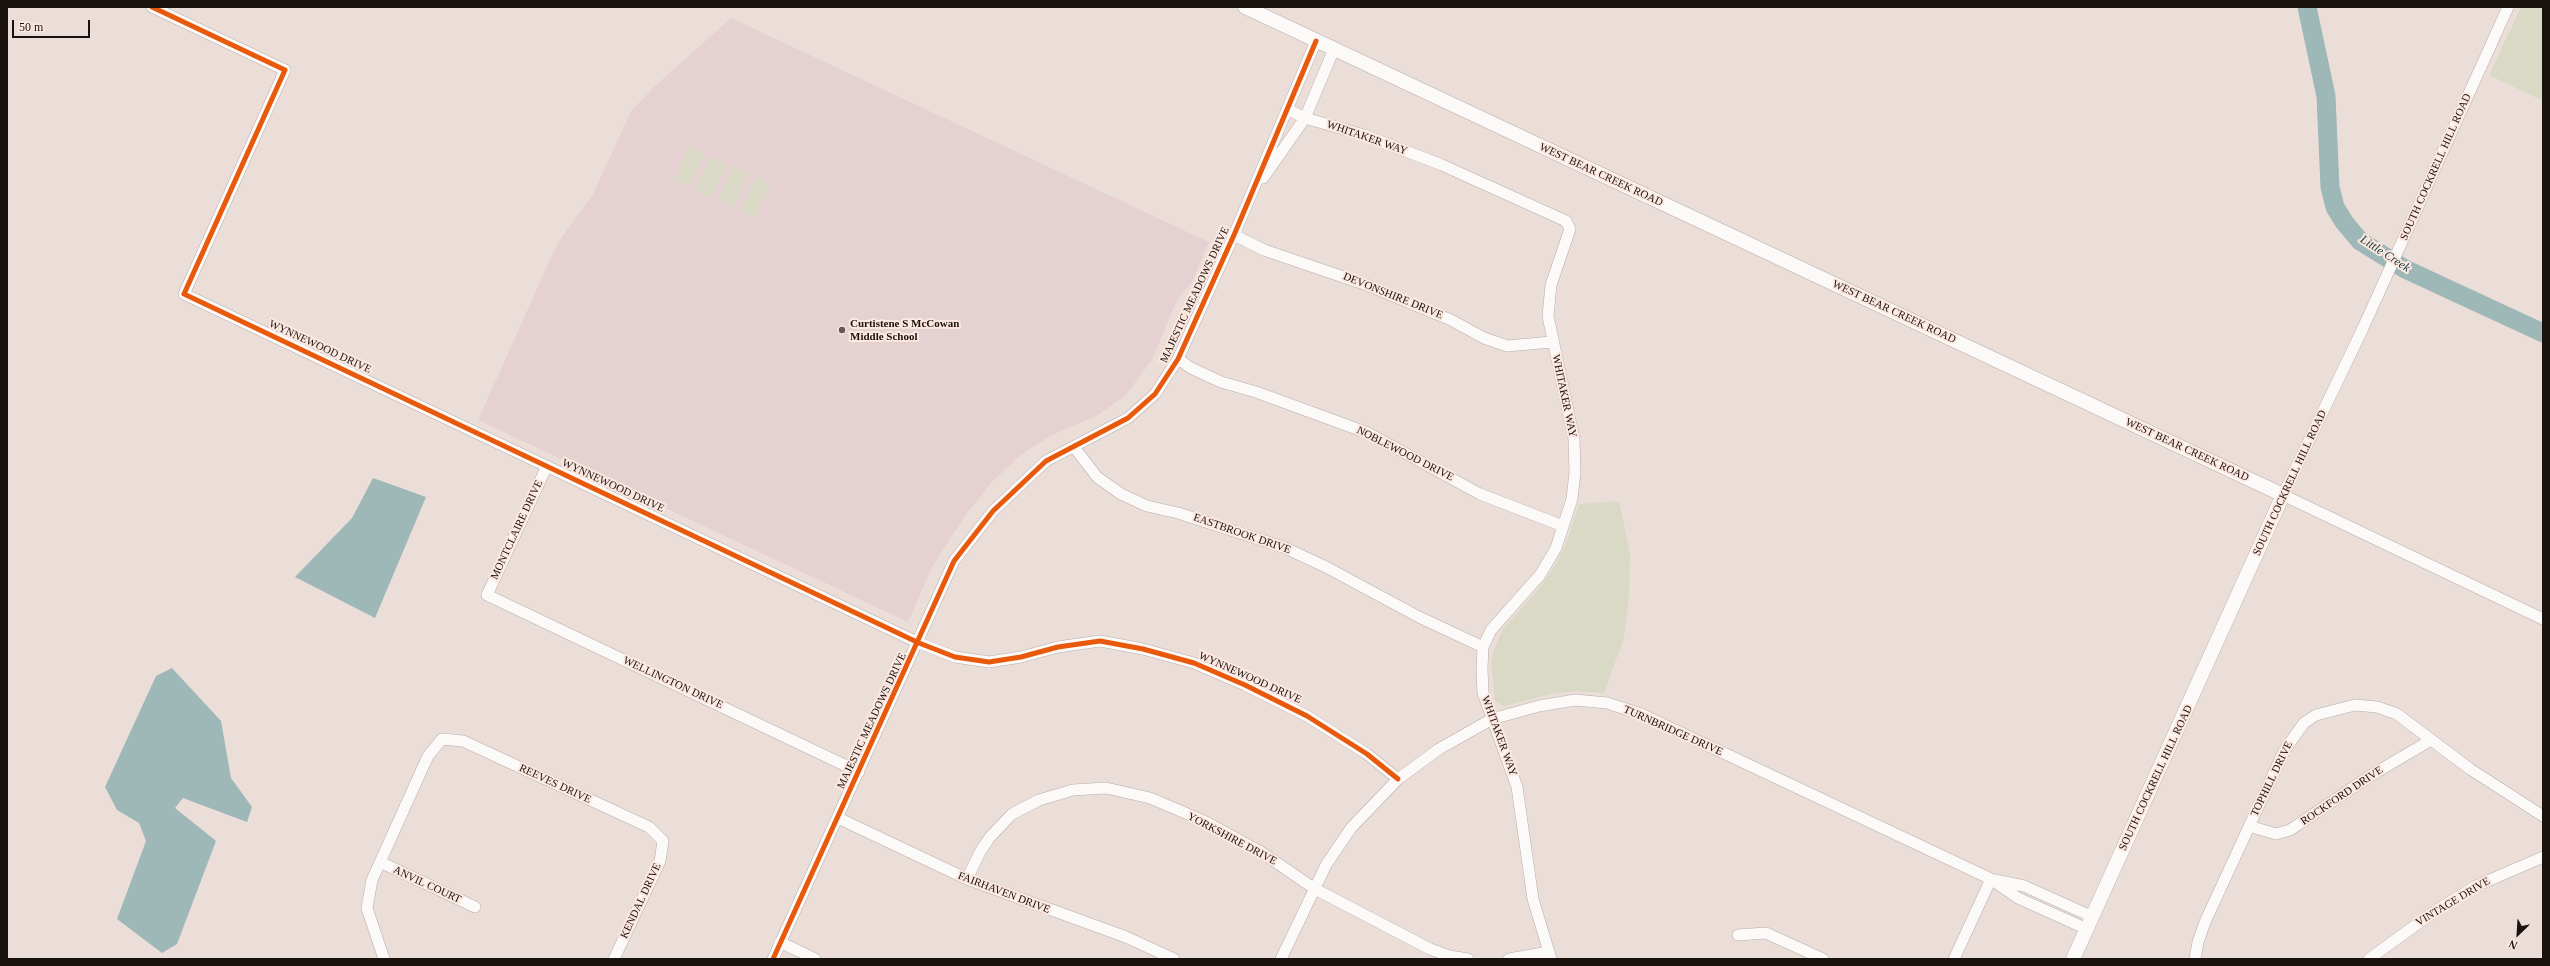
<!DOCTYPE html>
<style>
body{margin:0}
#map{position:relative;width:2550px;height:966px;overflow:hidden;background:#ebded9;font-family:"Times New Roman",serif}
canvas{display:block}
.frame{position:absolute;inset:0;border:8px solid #1a120f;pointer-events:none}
.north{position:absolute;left:2498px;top:914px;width:40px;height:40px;-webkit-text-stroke:3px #fde8e1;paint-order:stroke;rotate:205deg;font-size:11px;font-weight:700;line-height:16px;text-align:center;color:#1a120f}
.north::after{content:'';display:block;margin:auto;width:14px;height:18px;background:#1a120f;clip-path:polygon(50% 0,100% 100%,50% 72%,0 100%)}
.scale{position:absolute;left:12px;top:20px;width:78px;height:18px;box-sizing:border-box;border:2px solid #1a120f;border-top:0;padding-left:5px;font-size:12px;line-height:14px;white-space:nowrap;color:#1a120f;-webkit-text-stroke:3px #fde8e1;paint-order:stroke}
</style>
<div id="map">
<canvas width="2550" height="966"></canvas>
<div class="frame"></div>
<div class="north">N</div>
<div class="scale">50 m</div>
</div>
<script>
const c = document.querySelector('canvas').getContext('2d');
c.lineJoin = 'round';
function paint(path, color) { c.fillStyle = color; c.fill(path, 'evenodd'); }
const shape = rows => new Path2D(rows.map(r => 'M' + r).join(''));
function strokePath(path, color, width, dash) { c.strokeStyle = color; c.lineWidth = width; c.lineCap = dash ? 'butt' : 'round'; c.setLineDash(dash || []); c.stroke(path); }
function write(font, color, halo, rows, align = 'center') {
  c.font = font + ' "Times New Roman",serif'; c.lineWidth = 4; c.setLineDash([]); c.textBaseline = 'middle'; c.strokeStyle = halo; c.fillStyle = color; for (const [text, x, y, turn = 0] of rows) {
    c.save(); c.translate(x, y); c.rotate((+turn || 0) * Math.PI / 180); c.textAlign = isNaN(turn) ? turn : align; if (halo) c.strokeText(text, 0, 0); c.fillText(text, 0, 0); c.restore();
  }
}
paint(shape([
 [731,18,1209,242,1192,282,1177,300,1152,360,1125,396,1098,415,1052,435,1021,455,992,482,967,513,932,567,908,622,478,420,557,244,593,194,631,111,656,85]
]), '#e6d1d2');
paint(shape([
 [2521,7,2543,7,2543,101,2489,75],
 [689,146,705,153,689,187,674,180],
 [711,156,727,164,711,197,695,190],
 [733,166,749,173,733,207,718,200],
 [756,177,771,184,755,218,740,211],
 [1619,501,1630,553,1629,598,1624,638,1604,693,1576,691,1552,694,1504,706,1495,701,1491,661,1496,644,1503,629,1538,590,1555,566,1565,546,1579,504]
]), '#dad9c6');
paint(shape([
 [373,478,426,497,375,618,295,577,352,518],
 [172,668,221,721,231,778,252,807,247,822,183,798,175,808,216,841,177,944,162,953,117,919,146,841,139,823,117,810,105,787,156,676]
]), '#9eb7b7');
strokePath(shape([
 [2307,7,2326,96,2330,187,2335,207,2344,222,2360,241,2405,269,2543,333]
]), '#9eb7b7', 19);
const minor = shape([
 [152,7,285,70,184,294,919,643,955,657,989,662,1021,657,1058,647,1100,641,1143,649,1194,663,1245,685,1307,716,1367,754,1398,779],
 [2508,7,2363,328,2283,495,2543,619],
 [1287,109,1305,118,1364,135,1442,165,1566,221,1570,229,1551,285,1548,316,1574,439,1575,472,1572,499,1556,548,1540,575,1491,630,1483,647,1482,669,1483,693,1517,787,1533,899,1551,959],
 [1263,178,1305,118,1334,49],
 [1234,235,1264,250,1364,284,1451,320,1484,338,1507,346,1552,342],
 [1178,359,1191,368,1221,382,1256,392,1368,433,1480,494,1563,526],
 [1074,447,1097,477,1121,494,1147,506,1178,513,1283,547,1326,567,1419,617,1483,647],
 [547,466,487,595,859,772],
 [838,818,967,879,1126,937,1174,959],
 [2249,826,2276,834,2290,830,2370,776,2431,740],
 [380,862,475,907],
 [967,879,980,852,990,837,1012,814,1039,800,1073,790,1106,788,1150,798,1204,821,1261,852,1315,889,1430,949,1449,956,1468,959],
 [1995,880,2024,886,2093,917],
 [1738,935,1766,933,1823,959],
 [780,942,815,959],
 [384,959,367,908,372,880,428,756,442,739,463,741,649,827,663,841,660,861,614,959],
 [773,959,954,561,993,511,1046,461,1128,418,1155,394,1178,359,1234,235,1316,41],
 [1281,959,1326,865,1351,828,1398,779,1439,749,1492,719,1539,706,1575,700,1607,703,1641,714,1991,879,2018,898,2087,929],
 [1509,959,1549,952],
 [1954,959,1991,879],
 [2195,959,2198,942,2205,922,2284,751,2304,723,2316,715,2355,705,2377,707,2397,714,2470,769,2543,816],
 [2369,959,2435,911,2476,886,2543,857]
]);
const major = shape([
 [1245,7,2283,495,2073,959]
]);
strokePath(minor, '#b6aca8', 12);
strokePath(major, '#b6aca8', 15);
strokePath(minor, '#fcfaf9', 11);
strokePath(major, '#fcfaf9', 14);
strokePath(shape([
 [152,7,285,70,184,294,919,643,955,657,989,662,1021,657,1058,647,1100,641,1143,649,1194,663,1245,685,1307,716,1367,754,1398,779],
 [773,959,954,561,993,511,1046,461,1128,418,1155,394,1178,359,1234,235,1316,41]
]), '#e8590c', 5);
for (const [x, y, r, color] of [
 [842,330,4,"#635956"]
]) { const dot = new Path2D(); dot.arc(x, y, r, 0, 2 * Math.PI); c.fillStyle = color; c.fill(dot); strokePath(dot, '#fde8e1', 1.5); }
write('11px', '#1a120f', '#fde8e1', [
 ["WHITAKER WAY",1367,138,19],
 ["SOUTH COCKRELL HILL ROAD",2436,167,-66],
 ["WEST BEAR CREEK ROAD",1601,175,25],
 ["MAJESTIC MEADOWS DRIVE",1195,295,-65],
 ["DEVONSHIRE DRIVE",1393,296,22],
 ["WEST BEAR CREEK ROAD",1894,312,25],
 ["WYNNEWOOD DRIVE",320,347,25],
 ["WHITAKER WAY",1564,396,78],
 ["WEST BEAR CREEK ROAD",2187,450,25],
 ["NOBLEWOOD DRIVE",1405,454,27],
 ["SOUTH COCKRELL HILL ROAD",2290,483,-65],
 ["WYNNEWOOD DRIVE",613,486,25],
 ["MONTCLAIRE DRIVE",517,530,-65],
 ["EASTBROOK DRIVE",1242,534,19],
 ["WYNNEWOOD DRIVE",1250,678,24],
 ["WELLINGTON DRIVE",673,683,25],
 ["MAJESTIC MEADOWS DRIVE",872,721,-65],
 ["TURNBRIDGE DRIVE",1673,731,24],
 ["WHITAKER WAY",1499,736,70],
 ["SOUTH COCKRELL HILL ROAD",2156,778,-65],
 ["TOPHILL DRIVE",2272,779,-64],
 ["REEVES DRIVE",555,784,25],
 ["ROCKFORD DRIVE",2342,796,-34],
 ["YORKSHIRE DRIVE",1232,839,28],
 ["ANVIL COURT",427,885,25],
 ["FAIRHAVEN DRIVE",1004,893,21],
 ["KENDAL DRIVE",641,901,-65],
 ["VINTAGE DRIVE",2453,902,-31]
]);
write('bold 11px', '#1a120f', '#fde8e1', [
 ["Curtistene S McCowan",850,324],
 ["Middle School",850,337]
], 'left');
write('italic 12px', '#0d3739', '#fde8e1', [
 ["Little Creek",2385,254,33]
]);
</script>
